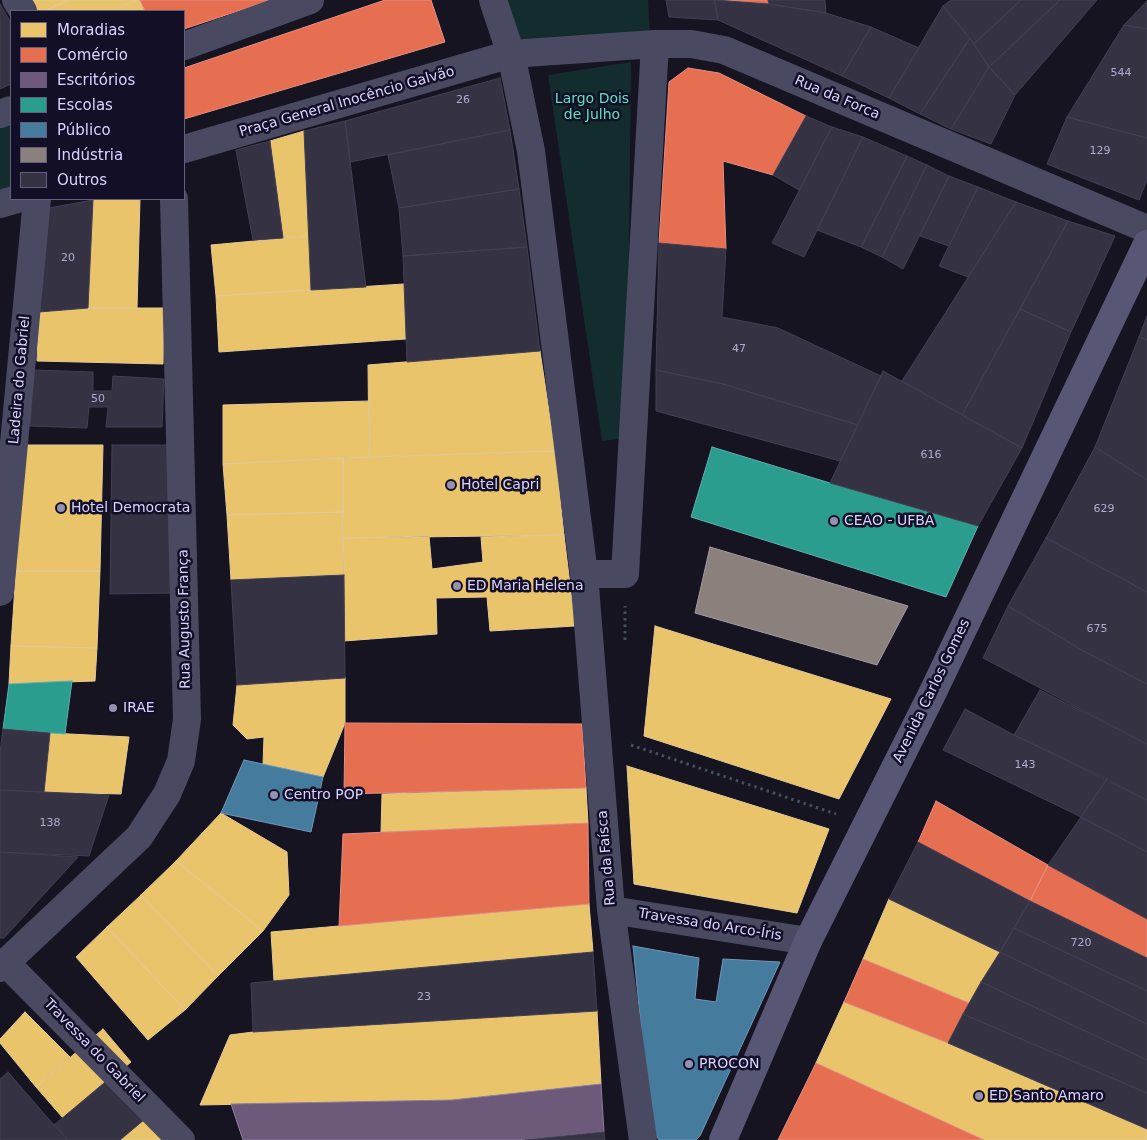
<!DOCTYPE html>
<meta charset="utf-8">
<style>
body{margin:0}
#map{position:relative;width:1147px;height:1140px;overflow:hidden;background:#161421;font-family:"DejaVu Sans",sans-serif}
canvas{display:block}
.legend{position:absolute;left:10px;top:10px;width:175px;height:190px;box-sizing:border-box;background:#130f26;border:1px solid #625e7d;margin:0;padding:6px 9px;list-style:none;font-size:15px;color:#d9d4ff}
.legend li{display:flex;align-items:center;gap:10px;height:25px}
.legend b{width:25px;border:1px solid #625e7d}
</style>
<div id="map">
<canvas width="1147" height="1140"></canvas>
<ul class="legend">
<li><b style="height:14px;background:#e9c46a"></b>Moradias</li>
<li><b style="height:14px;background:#e76f51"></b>Comércio</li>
<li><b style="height:14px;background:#6d597a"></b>Escritórios</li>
<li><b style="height:14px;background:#2a9d8f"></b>Escolas</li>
<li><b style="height:14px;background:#457b9d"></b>Público</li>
<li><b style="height:14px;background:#8a817c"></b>Indústria</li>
<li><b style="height:14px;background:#343243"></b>Outros</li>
</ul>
</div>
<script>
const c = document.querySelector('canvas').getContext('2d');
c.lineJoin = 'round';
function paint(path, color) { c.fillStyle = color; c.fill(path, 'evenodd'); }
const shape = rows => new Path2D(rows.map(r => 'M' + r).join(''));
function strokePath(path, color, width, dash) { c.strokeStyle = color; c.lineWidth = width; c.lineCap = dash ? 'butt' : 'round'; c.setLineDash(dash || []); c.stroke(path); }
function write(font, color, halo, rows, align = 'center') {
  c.font = font + ' "DejaVu Sans",sans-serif'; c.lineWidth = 5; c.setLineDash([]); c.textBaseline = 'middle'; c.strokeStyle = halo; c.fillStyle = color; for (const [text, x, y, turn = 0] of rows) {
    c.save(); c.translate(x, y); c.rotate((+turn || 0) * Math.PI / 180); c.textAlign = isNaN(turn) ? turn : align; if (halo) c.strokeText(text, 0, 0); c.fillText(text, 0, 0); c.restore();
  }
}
paint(shape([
 [501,0,648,0,650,36,514,44],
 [631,62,627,438,602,441,548,75],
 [11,119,11,192,0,195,0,124]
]), '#132c2d');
const homes = shape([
 [31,0,68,0,45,11,38,11,31,0],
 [68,0,137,0,112,11,45,11,68,0],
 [137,0,140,0,145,11,113,11,137,0],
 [304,131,309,236,283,238,270,141,304,131],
 [100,199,140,199,137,308,88,308,93,200,100,199],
 [309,236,311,290,216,296,211,245,309,236],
 [404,284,406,339,219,352,216,296,404,284],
 [88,308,164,308,163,364,37,361,39,312,88,308],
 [540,351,555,451,369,457,368,365,540,351],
 [369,401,369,457,223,464,223,405,369,401],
 [24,445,103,445,100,571,16,571,24,445],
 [555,451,564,535,343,538,343,458,555,451],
 [343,458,343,512,227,515,223,464,343,458],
 [343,512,344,575,231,580,227,515,343,512],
 [564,535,575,626,490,631,487,597,436,598,437,634,344,641,343,538,429,536,432,569,483,562,481,537,564,535],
 [16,571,100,571,97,648,11,646,16,571],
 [655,626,891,699,839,799,644,736,655,626],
 [11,646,97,648,95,681,9,684,11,646],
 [345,678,345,723,323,777,263,764,264,737,247,739,233,725,237,685,345,678],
 [50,733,129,737,121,794,44,792,50,733],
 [627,766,829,829,797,913,634,884,627,766],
 [586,788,588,823,381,832,382,794,586,788],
 [221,813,287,852,289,895,263,931,176,861,221,813],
 [176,861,263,931,218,976,141,895,176,861],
 [141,895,218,976,185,1010,107,927,141,895],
 [889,899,1000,952,969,1003,863,959,889,899],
 [589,904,593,952,274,981,271,932,589,904],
 [107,927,185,1010,148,1040,76,957,107,927],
 [844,1002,948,1043,1147,1129,1147,1140,984,1140,816,1063,844,1002],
 [597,1011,601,1084,452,1100,200,1105,230,1035,253,1032,597,1011],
 [25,1012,70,1057,36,1087,0,1043,0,1039,25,1012],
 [103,1029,131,1062,63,1118,36,1087,103,1029],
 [163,1104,186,1140,120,1140,163,1104]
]);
paint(homes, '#e9c46a');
strokePath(homes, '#e4c997', 1);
const shops = shape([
 [140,0,271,0,184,29,184,11,145,11,140,0],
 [385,0,431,0,445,42,184,119,184,68,385,0],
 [714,0,768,0,769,4,715,0,714,0],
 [688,68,719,73,806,116,773,175,723,161,726,249,659,243,669,82,688,68],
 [345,723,582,724,586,788,344,794,345,723],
 [936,801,1048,865,1030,901,918,842,936,801],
 [588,823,589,904,339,926,343,834,588,823],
 [1048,865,1147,919,1147,958,1030,901,1048,865],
 [863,959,969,1003,948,1043,844,1002,863,959],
 [816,1063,984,1140,778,1140,816,1063]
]);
paint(shops, '#e76f51');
strokePath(shops, '#e38d85', 1);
const offices = shape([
 [601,1084,604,1132,525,1140,243,1140,231,1104,452,1100,601,1084]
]);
paint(offices, '#6d597a');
strokePath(offices, '#8d7ea2', 1);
const schools = shape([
 [712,447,830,483,978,526,946,597,691,517,712,447],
 [72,681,65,734,3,729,9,684,72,681]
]);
paint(schools, '#2a9d8f');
strokePath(schools, '#5eaeb1', 1);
const public = shape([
 [244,760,323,777,311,832,221,813,244,760],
 [633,946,699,958,695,999,716,1002,723,959,780,962,700,1136,696,1140,659,1140,651,1127,633,946]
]);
paint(public, '#457b9d');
strokePath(public, '#7196ba', 1);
const industry = shape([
 [710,547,908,606,877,665,695,613,710,547]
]);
paint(industry, '#8a817c');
strokePath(industry, '#a29aa3', 1);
const building = shape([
 [666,0,714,0,718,20,669,17,666,0],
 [715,0,769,4,826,13,871,27,842,76,718,20,715,0],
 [768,0,825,0,826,13,769,4,768,0],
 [951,0,1021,0,974,44,943,6,951,0],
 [1021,0,1060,0,989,67,974,44,1021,0],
 [1060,0,1097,0,1015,95,989,67,1060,0],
 [1147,1,1147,29,1124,25,1147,1],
 [0,4,11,23,11,84,0,89,0,4],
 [943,6,970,38,920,114,889,98,943,6],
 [1124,25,1147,29,1147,138,1067,117,1124,25],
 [871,27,919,48,889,98,842,76,871,27],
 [970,38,989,67,951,129,920,114,970,38],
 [989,67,1015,95,991,144,951,129,989,67],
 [500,78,510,130,350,162,345,121,500,78],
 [806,116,832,127,799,190,773,175,806,116],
 [1067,117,1147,138,1147,180,1139,200,1047,164,1067,117],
 [345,121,366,287,311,290,304,131,345,121],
 [832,127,863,137,804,257,772,243,832,127],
 [510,130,519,189,399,208,388,155,510,130],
 [863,137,907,156,861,247,817,230,863,137],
 [270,141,283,238,253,240,236,150,270,141],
 [907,156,927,165,882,257,861,247,907,156],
 [927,165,949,176,903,269,882,257,927,165],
 [949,176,978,187,949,246,920,236,949,176],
 [978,187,1016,202,968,277,939,266,978,187],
 [519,189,527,247,403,256,399,208,519,189],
 [93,200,88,308,39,312,49,208,93,200],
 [1016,202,1068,221,962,415,902,381,1016,202],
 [1068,221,1115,236,1071,332,1020,309,1068,221],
 [659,243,726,249,722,317,778,328,881,376,858,425,723,384,656,370,659,243],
 [527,247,540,351,407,362,403,256,527,247],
 [1020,309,1071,332,1022,448,962,415,1020,309],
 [1147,316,1147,340,1139,337,1147,316],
 [1139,337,1147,340,1147,480,1095,447,1139,337],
 [34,370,93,372,93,391,112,391,113,376,164,379,162,427,106,427,108,407,89,407,87,428,30,426,34,370],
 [656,370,723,384,858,425,840,461,656,411,656,370],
 [883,371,1022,448,978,526,830,483,883,371],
 [112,445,167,445,171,593,110,594,112,445],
 [1095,447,1147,480,1147,592,1046,538,1095,447],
 [1046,538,1147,592,1147,684,1085,652,1008,606,1046,538],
 [344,575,345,678,237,685,231,580,344,575],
 [1008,606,1085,652,1147,684,1147,744,983,658,1008,606],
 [1040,690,1147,744,1147,800,1014,735,1040,690],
 [965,709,1014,735,1107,779,1081,817,943,750,965,709],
 [3,729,50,733,44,792,0,790,0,752,3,729],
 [1107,779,1147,800,1147,852,1081,817,1107,779],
 [0,790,109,795,89,856,0,852,0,790],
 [1081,817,1147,852,1147,919,1048,865,1081,817],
 [918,842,1030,901,1000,952,889,899,918,842],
 [0,852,78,857,4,938,0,938,0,852],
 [1030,901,1147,958,1147,991,1014,928,1030,901],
 [1014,928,1147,991,1147,1024,1000,952,1014,928],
 [593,952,597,1011,253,1032,251,983,593,952],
 [1000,952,1147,1024,1147,1060,981,982,1000,952],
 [981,982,1147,1060,1147,1093,963,1014,981,982],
 [963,1014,1147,1093,1147,1129,948,1043,963,1014],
 [8,1072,46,1116,68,1140,0,1140,0,1079,8,1072],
 [110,1078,145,1119,120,1140,68,1140,54,1125,110,1078],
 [604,1132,605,1140,525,1140,604,1132]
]);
paint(building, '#343243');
strokePath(building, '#433f54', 1);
strokePath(shape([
 [625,640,625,606],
 [631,745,836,814]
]), '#44505f', 3, [2.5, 4]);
strokePath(shape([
 [16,0,23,11],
 [493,0,511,54,531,151,584,574,611,910,643,1140],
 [184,46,310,0],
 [0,114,11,110],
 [184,149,511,54,655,44,691,44,724,50,1147,229],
 [0,204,17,199],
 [584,574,625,574,655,44],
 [0,592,37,199],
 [611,910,808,941],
 [6,963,181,1140],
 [0,968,139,837,167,794,181,761,187,719,174,199]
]), '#4a4962', 28);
strokePath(shape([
 [723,1140,808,941,932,694,1147,244]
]), '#575674', 28);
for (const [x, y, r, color] of [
 [451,485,5,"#9591b1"],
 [61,508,5,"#9591b1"],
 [834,521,5,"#9591b1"],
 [457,586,5,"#9591b1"],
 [113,708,5,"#9591b1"],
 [274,795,5,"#9591b1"],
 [689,1064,5,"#9591b1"],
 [979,1096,5,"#9591b1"]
]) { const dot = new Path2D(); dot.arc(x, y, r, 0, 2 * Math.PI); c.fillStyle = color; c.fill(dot); strokePath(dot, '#130f26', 2); }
write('11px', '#b0acd0', null, [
 ["544",1121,73],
 ["26",463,100],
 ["129",1100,151],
 ["20",68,258],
 ["47",739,349],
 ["50",98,399],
 ["616",931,455],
 ["629",1104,509],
 ["675",1097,629],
 ["143",1025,765],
 ["138",50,823],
 ["720",1081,943],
 ["23",424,997]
]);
write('14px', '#d9d4ff', '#130f26', [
 ["Rua da Forca",837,98,23],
 ["Praça General Inocêncio Galvão",347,102,-16],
 ["Ladeira do Gabriel",20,380,-85],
 ["Rua Augusto França",185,619,-91],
 ["Avenida Carlos Gomes",932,691,-64],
 ["Rua da Faísca",607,858,-95],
 ["Travessa do Arco-Íris",710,925,9],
 ["Travessa do Gabriel",94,1051,46]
]);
write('14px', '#5fe0c0', '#130f26', [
 ["Largo Dois",592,99],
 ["de Julho",592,115]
]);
write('14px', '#d9d4ff', '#130f26', [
 ["Hotel Capri",461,485],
 ["Hotel Democrata",71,508],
 ["CEAO - UFBA",844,521],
 ["ED Maria Helena",467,586],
 ["IRAE",123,708],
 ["Centro POP",284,795],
 ["PROCON",699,1064],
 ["ED Santo Amaro",989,1096]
], 'left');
</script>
